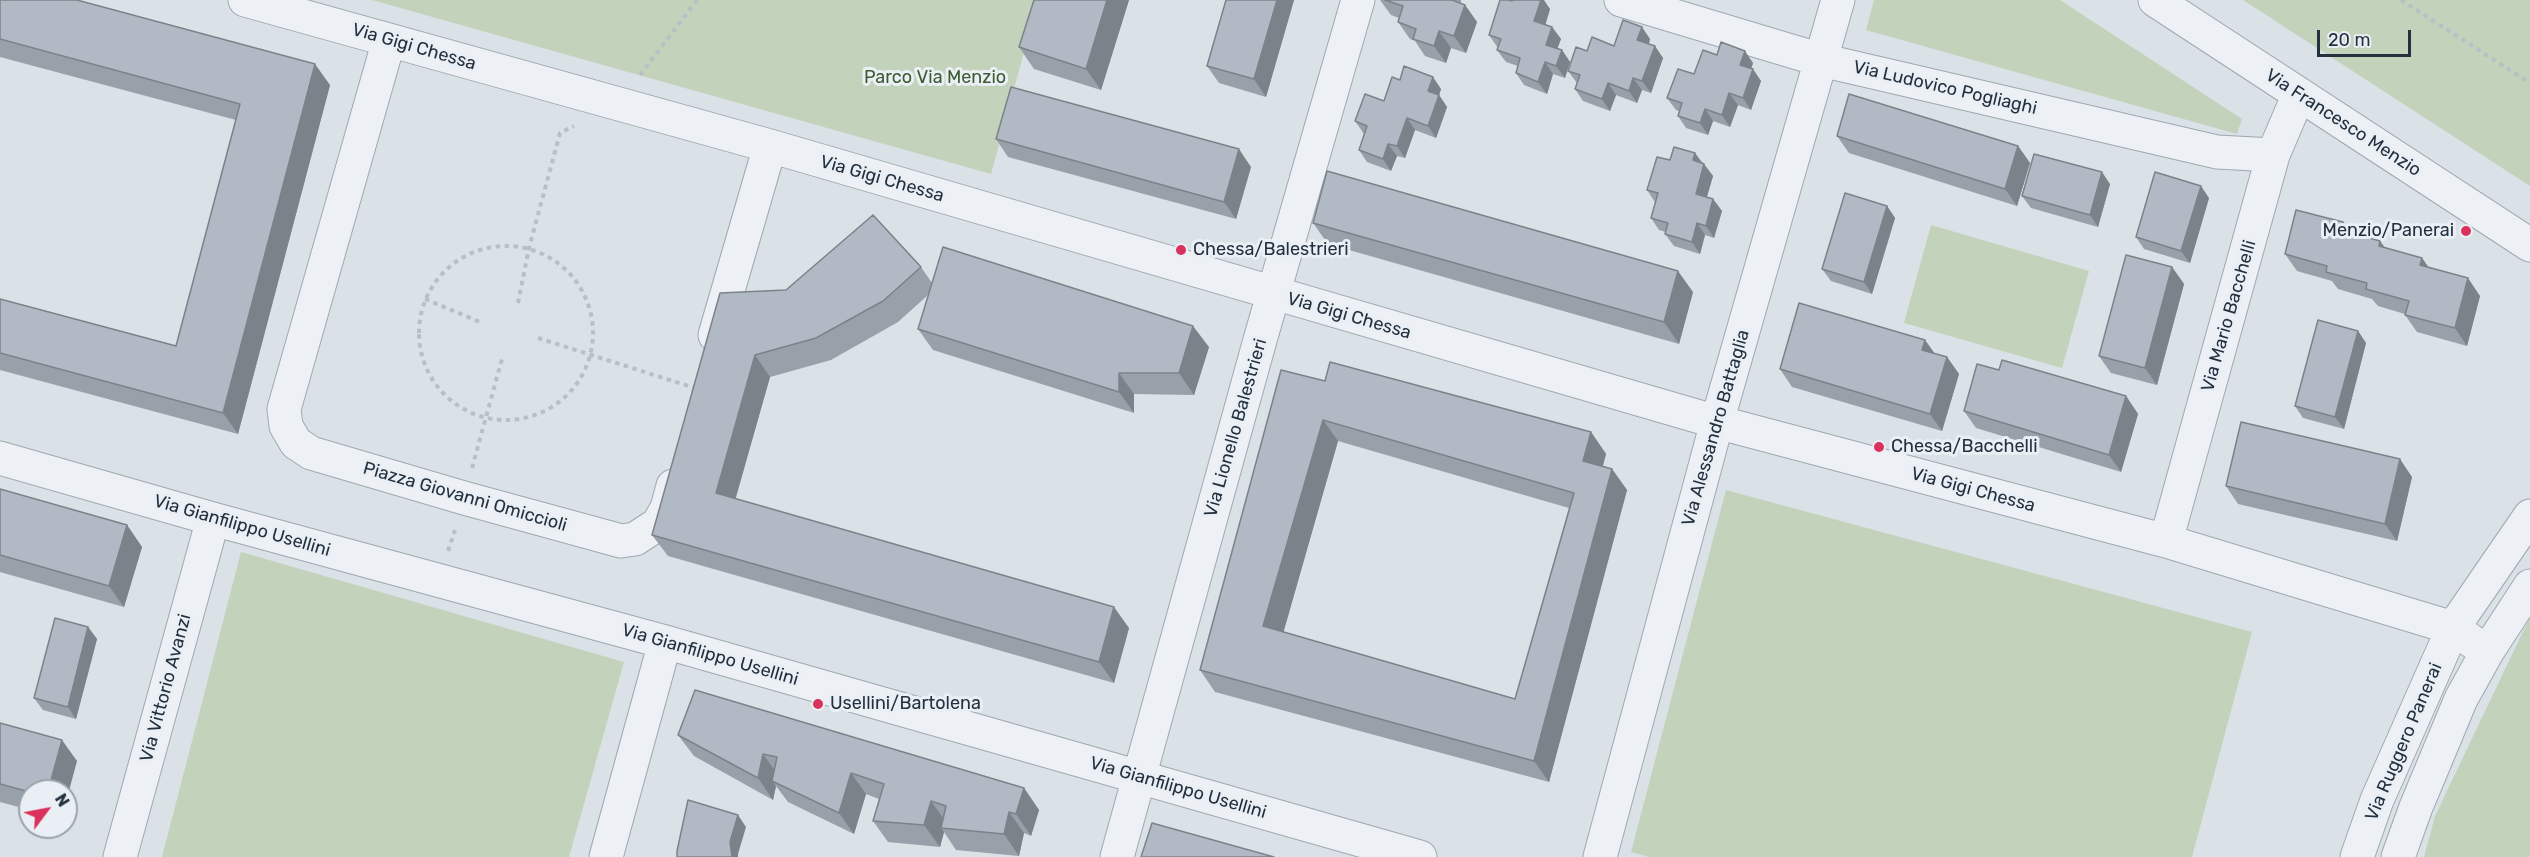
<!DOCTYPE html>
<style>
body{margin:0}
#map{position:relative;width:2530px;height:857px;overflow:hidden;background:#dae1e7;font-family:Rubik,sans-serif}
canvas{display:block}
.north{position:absolute;left:18px;top:779px;width:60px;height:60px;box-sizing:border-box;background:#eaeff5;border:2px solid #9aa3ac;border-radius:50%;rotate:58deg;font-size:16px;font-weight:700;line-height:24px;text-align:center;color:#23303e}
.north::after{content:'';display:block;margin:auto;width:21px;height:27px;background:#db315d;clip-path:polygon(50% 0,100% 100%,50% 72%,0 100%)}
.scale{position:absolute;left:2317px;top:30px;width:94px;height:27px;box-sizing:border-box;border:3px solid #23303e;border-top:0;padding-left:8px;font-size:18px;line-height:21px;white-space:nowrap;color:#23303e;-webkit-text-stroke:4px #eaeff5;paint-order:stroke}
</style>
<div id="map">
<canvas width="2530" height="857"></canvas>
<div class="north">N</div>
<div class="scale">20 m</div>
</div>
<script>
const c = document.querySelector('canvas').getContext('2d');
c.lineJoin = 'round';
function paint(path, color) { c.fillStyle = color; c.fill(path, 'evenodd'); }
const shape = rows => new Path2D(rows.map(r => 'M' + r).join(''));
function strokePath(path, color, width, dash) { c.strokeStyle = color; c.lineWidth = width; c.lineCap = dash ? 'butt' : 'round'; c.setLineDash(dash || []); c.stroke(path); }
function write(font, color, halo, rows, align = 'center') {
  c.font = font + ' Rubik,sans-serif'; c.lineWidth = 6; c.setLineDash([]); c.textBaseline = 'middle'; c.strokeStyle = halo; c.fillStyle = color; for (const [text, x, y, turn = 0] of rows) {
    c.save(); c.translate(x, y); c.rotate((+turn || 0) * Math.PI / 180); c.textAlign = isNaN(turn) ? turn : align; if (halo) c.strokeText(text, 0, 0); c.fillText(text, 0, 0); c.restore();
  }
}
paint(shape([
 [372,0,1038,0,991,174],
 [1874,0,2060,0,2242,119,2237,134,1866,30],
 [2243,0,2530,0,2530,186],
 [1931,225,2089,271,2062,368,1904,323],
 [1726,490,2252,632,2192,857,1649,857,1631,852],
 [241,552,624,662,569,857,162,857],
 [2530,617,2530,857,2424,857,2435,816]
]), '#c3d2bb');
const minor = shape([
 [245,0,770,146,1717,422,2166,541,2453,628,2487,652],
 [1621,0,1821,60,2217,152,2273,155],
 [2155,0,2530,245],
 [389,40,284,409,286,426,296,443,311,453,464,498,621,541,635,539,658,524,667,508,673,486],
 [715,335,770,146],
 [0,458,213,519,665,642,1420,857],
 [2166,541,2273,155,2299,94],
 [120,857,213,519],
 [606,857,665,642],
 [1117,857,1260,340,1358,0],
 [1600,857,1717,422,1838,0],
 [2357,857,2377,800,2453,628,2530,516],
 [2398,857,2416,807,2461,699,2487,652,2530,586]
]);
strokePath(minor, '#9fa8b1', 35);
strokePath(shape([
 [2401,0,2530,83],
 [640,75,697,0],
 '419 333a87 87 0 1 1 174 0a87 87 0 1 1-174 0Z',
 [425,299,480,322],
 [518,303,529,248,560,133,574,126],
 [538,338,698,389],
 [472,468,502,359],
 [448,551,455,530]
]), '#b8bfc5', 4, [4.5, 4.5]);
strokePath(minor, '#edf1f5', 33);
paint(shape([
 [0,0,330,85,238,434,0,370,0,299,176,346,236,120,0,57],
 [1129,0,1101,90,1034,69,1019,47],
 [1226,0,1294,0,1266,97,1219,83,1207,66],
 [1380,0,1461,0,1461,3,1465,5,1477,22,1466,53,1451,48,1446,63,1425,56,1415,41,1410,39,1398,22,1399,18,1391,15],
 [1550,9,1545,24,1552,27,1561,39,1557,49,1562,50,1570,62,1565,78,1553,74,1547,94,1524,85,1516,73,1518,66,1506,62,1497,50,1498,48,1489,35],
 [1650,39,1649,44,1663,58,1651,93,1642,90,1637,103,1616,95,1610,111,1583,101,1575,89,1577,83,1568,71,1614,46],
 [1717,55,1753,63,1751,69,1761,81,1751,110,1738,105,1730,127,1713,121,1708,135,1686,128,1678,116,1679,111,1676,110,1667,98],
 [1400,80,1441,89,1439,95,1447,107,1436,138,1415,130,1405,158,1397,156,1391,171,1367,162,1359,150,1364,134,1355,121,1384,101],
 [1837,136,2018,146,2030,163,2017,206,1849,153],
 [996,139,1251,167,1236,219,1008,157],
 [1695,153,1713,176,1707,197,1713,199,1722,211,1714,238,1705,235,1700,254,1674,246,1665,234,1666,232,1659,230,1651,218,1655,202,1647,190,1670,160],
 [2110,184,2098,227,2031,208,2022,196],
 [2209,198,2190,263,2144,249,2136,237],
 [1887,206,1895,218,1872,294,1831,281,1822,269],
 [2343,222,2350,232,2380,241,2385,248,2422,258,2428,267,2480,296,2467,346,2417,332,2405,315,2405,314,2378,306,2372,299,2338,289,2332,281,2297,271,2285,254],
 [1313,223,1693,292,1679,344,1328,244],
 [921,267,932,283,1209,347,1194,395,1134,394,1134,413,933,350,918,329,928,295,898,322,831,360,770,377,735,499,1129,628,1114,683,668,556,652,535,786,290],
 [2172,267,2184,284,2157,385,2111,373,2099,356],
 [2358,331,2366,343,2344,429,2303,418,2295,406],
 [1925,340,1935,354,1947,357,1959,374,1942,431,1792,387,1780,369],
 [1999,370,2126,396,2138,414,2121,472,1976,428,1964,411],
 [1325,381,1591,432,1606,454,1603,466,1612,469,1627,490,1549,782,1215,692,1200,670],
 [1338,441,1569,508,1515,699,1283,632],
 [2412,477,2397,541,2238,504,2226,486],
 [0,489,127,525,142,547,124,607,0,572],
 [88,627,97,639,76,719,43,710,34,698],
 [0,723,77,761,30,791,30,810,0,802],
 [678,735,1024,788,1039,810,1031,836,1024,833,1019,856,956,850,944,832,940,847,888,842,873,821,879,799,866,794,854,834,788,802,776,786,773,800,694,756]
]), '#98a0a9');
paint(shape([
 [1107,0,1129,0,1101,90,1086,69],
 [1277,0,1294,0,1266,97,1254,79],
 [1541,0,1544,0,1550,9,1543,33,1534,21],
 [1465,5,1477,22,1466,53,1454,36],
 [1552,27,1561,39,1554,57,1546,45],
 [1642,27,1650,39,1646,52,1637,40],
 [1439,31,1451,48,1446,63,1434,46],
 [1655,46,1663,58,1651,93,1642,81],
 [1562,50,1570,62,1565,78,1556,66],
 [1745,51,1753,63,1748,77,1740,65],
 [1545,62,1553,74,1547,94,1538,82],
 [315,64,330,85,238,434,223,413],
 [1753,69,1761,81,1751,110,1743,98],
 [1433,77,1441,89,1439,95,1447,107,1436,138,1428,126,1428,91],
 [1633,78,1642,90,1637,103,1629,91],
 [1608,83,1616,95,1610,111,1602,99],
 [1729,93,1738,105,1730,127,1722,115],
 [1705,109,1713,121,1708,135,1700,123],
 [1407,118,1415,130,1405,158,1397,146],
 [1388,144,1397,156,1391,171,1383,159],
 [2018,146,2030,163,2017,206,2005,189],
 [1239,149,1251,167,1236,219,1224,202],
 [1695,153,1703,165,1693,160],
 [1704,164,1713,176,1704,206,1696,194],
 [2102,172,2110,184,2098,227,2090,215],
 [2201,186,2209,198,2190,263,2181,251],
 [1713,199,1722,211,1714,238,1706,226],
 [1887,206,1895,218,1872,294,1864,282],
 [2343,222,2355,240,2341,230],
 [1697,223,1705,235,1700,254,1692,242],
 [2380,241,2392,258,2379,246],
 [2422,258,2434,275,2420,265],
 [2172,267,2184,284,2157,385,2145,368],
 [1678,271,1693,292,1679,344,1664,322],
 [2468,278,2480,296,2467,346,2455,328],
 [1193,326,1209,347,1194,395,1179,373],
 [2358,331,2366,343,2344,429,2335,417],
 [1925,340,1937,357,1922,350],
 [755,355,770,377,731,515,716,493],
 [1947,357,1959,374,1942,431,1930,414],
 [1119,373,1134,394,1134,413,1119,392],
 [2126,396,2138,414,2121,472,2109,455],
 [1323,420,1338,441,1279,648,1263,626],
 [1591,432,1606,454,1598,482,1583,461],
 [2400,459,2412,477,2397,541,2385,524],
 [1612,469,1627,490,1549,782,1534,761],
 [127,525,142,547,124,607,109,586],
 [1114,607,1129,628,1114,683,1099,662],
 [88,627,97,639,76,719,68,707],
 [62,740,77,761,66,802,66,791,48,791],
 [763,754,778,775,772,781,776,786,773,800,758,778],
 [851,773,866,794,854,834,839,813],
 [1024,788,1039,810,1031,836,1016,814],
 [931,801,946,822,941,828,944,832,940,847,924,825],
 [1009,812,1024,833,1019,856,1004,834],
 [738,815,746,827,738,854,738,857,732,857,730,842]
]), '#7c8289');
const building = shape([
 [0,0,77,0,315,64,223,413,0,353,0,299,176,346,240,104,0,39,0,0],
 [1034,0,1107,0,1086,69,1019,47,1034,0],
 [1226,0,1277,0,1254,79,1207,66,1226,0],
 [1385,0,1452,0,1465,5,1454,36,1439,31,1434,46,1413,39,1416,29,1398,22,1403,6,1385,0],
 [1500,0,1508,0,1512,1,1512,0,1541,0,1534,21,1552,27,1546,45,1562,50,1556,66,1545,62,1538,82,1516,73,1520,58,1497,50,1501,39,1489,35,1500,0],
 [1623,20,1642,27,1637,40,1655,46,1642,81,1633,78,1629,91,1608,83,1602,99,1575,89,1580,75,1568,71,1576,47,1587,51,1592,37,1614,46,1623,20],
 [1721,42,1745,51,1740,65,1753,69,1743,98,1729,93,1722,115,1705,109,1700,123,1678,116,1682,103,1667,98,1678,69,1694,74,1703,50,1717,55,1721,42],
 [1404,66,1433,77,1428,91,1439,95,1428,126,1407,118,1397,146,1388,144,1383,159,1359,150,1367,126,1355,121,1365,94,1384,101,1392,77,1400,80,1404,66],
 [1011,87,1239,149,1224,202,996,139,1011,87],
 [1849,94,2018,146,2005,189,1837,136,1849,94],
 [1674,147,1695,153,1693,160,1704,164,1696,194,1713,199,1706,226,1697,223,1692,242,1665,234,1668,223,1651,218,1658,193,1647,190,1657,157,1670,160,1674,147],
 [2034,154,2102,172,2090,215,2022,196,2034,154],
 [1327,171,1678,271,1664,322,1313,223,1327,171],
 [2155,172,2201,186,2181,251,2136,237,2155,172],
 [1845,193,1887,206,1864,282,1822,269,1845,193],
 [2296,210,2343,222,2341,230,2380,241,2379,246,2422,258,2420,265,2468,278,2455,328,2405,315,2409,301,2366,289,2367,283,2326,272,2327,266,2285,254,2296,210],
 [873,215,921,267,883,301,816,338,755,355,716,493,1114,607,1099,662,652,535,720,293,786,290,873,215],
 [943,247,1193,326,1179,373,1119,373,1119,392,918,329,943,247],
 [2126,255,2172,267,2145,368,2099,356,2126,255],
 [1799,303,1925,340,1922,350,1947,357,1930,414,1780,369,1799,303],
 [2318,320,2358,331,2335,417,2295,406,2318,320],
 [2002,360,2126,396,2109,455,1964,411,1977,364,1999,370,2002,360],
 [1330,362,1591,432,1583,461,1612,469,1534,761,1200,670,1281,370,1325,381,1330,362],
 [1323,420,1574,493,1515,699,1263,626,1323,420],
 [2241,422,2400,459,2385,524,2226,486,2241,422],
 [0,489,127,525,109,586,0,555,0,489],
 [55,618,88,627,68,707,34,698,55,618],
 [695,690,1024,788,1016,814,1009,812,1004,834,941,828,946,806,931,801,924,825,873,821,884,784,851,773,839,813,772,781,777,757,763,754,758,778,678,735,695,690],
 [0,723,62,740,48,791,30,791,30,792,0,784,0,723],
 [688,800,738,815,730,842,732,857,677,857,677,851,688,800],
 [1152,823,1274,857,1141,857,1152,823]
]);
paint(building, '#b1bac4');
strokePath(building, '#7c8289', 1.5);
for (const [x, y, r, color] of [
 [2466,231,6,"#db315d"],
 [1181,250,6,"#db315d"],
 [1879,447,6,"#db315d"],
 [818,704,6,"#db315d"]
]) { const dot = new Path2D(); dot.arc(x, y, r, 0, 2 * Math.PI); c.fillStyle = color; c.fill(dot); strokePath(dot, '#eaeff5', 2); }
write('18px', '#23303e', '#eaeff5', [
 ["Via Gigi Chessa",414,47,16],
 ["Via Ludovico Pogliaghi",1945,88,13],
 ["Via Francesco Menzio",2343,123,33],
 ["Via Gigi Chessa",882,179,16],
 ["Via Gigi Chessa",1349,316,16],
 ["Via Mario Bacchelli",2229,316,-74],
 ["Via Lionello Balestrieri",1236,428,-74],
 ["Via Alessandro Battaglia",1716,428,-74],
 ["Via Gigi Chessa",1973,490,15],
 ["Piazza Giovanni Omiccioli",465,497,16],
 ["Via Gianfilippo Usellini",242,526,16],
 ["Via Gianfilippo Usellini",710,655,16],
 ["Via Vittorio Avanzi",166,688,-75],
 ["Via Ruggero Panerai",2404,742,-67],
 ["Via Gianfilippo Usellini",1178,788,16]
]);
write('18px', '#3c5b2f', '#eaeff5', [
 ["Parco Via Menzio",935,78]
]);
write('18px', '#23303e', '#eaeff5', [
 ["Menzio/Panerai",2454,231,"right"],
 ["Chessa/Balestrieri",1193,250],
 ["Chessa/Bacchelli",1891,447],
 ["Usellini/Bartolena",830,704]
], 'left');
</script>
